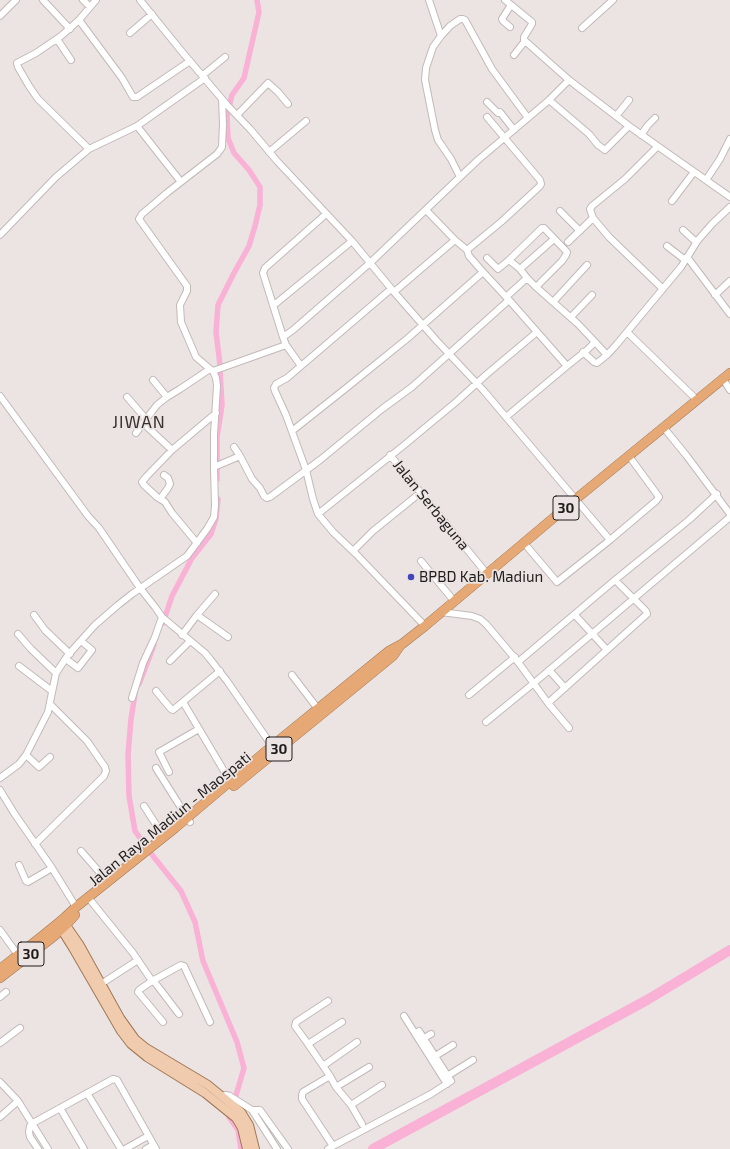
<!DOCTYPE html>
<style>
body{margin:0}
canvas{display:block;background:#ece4e2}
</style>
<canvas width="730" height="1149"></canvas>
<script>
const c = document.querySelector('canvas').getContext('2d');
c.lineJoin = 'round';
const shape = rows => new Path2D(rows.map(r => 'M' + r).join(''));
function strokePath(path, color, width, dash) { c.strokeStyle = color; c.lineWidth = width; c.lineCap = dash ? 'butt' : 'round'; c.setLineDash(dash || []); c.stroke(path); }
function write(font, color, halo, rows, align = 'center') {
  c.font = font + ' "Exo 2",sans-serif'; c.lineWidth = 3.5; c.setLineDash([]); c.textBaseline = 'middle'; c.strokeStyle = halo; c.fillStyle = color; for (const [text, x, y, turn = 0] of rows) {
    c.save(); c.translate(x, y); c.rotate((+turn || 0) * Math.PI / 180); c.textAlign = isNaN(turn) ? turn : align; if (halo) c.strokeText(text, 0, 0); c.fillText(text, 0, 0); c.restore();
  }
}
strokePath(shape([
 [220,365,216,332,218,305,234,273,249,246,255,226,260,205,260,187,249,170,234,153,228,138,227,116,232,95,244,78,259,12,257,0],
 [217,479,217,437,222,405,220,371],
 [163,623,172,596,192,558,211,534,216,519,218,499],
 [139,684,154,645],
 [135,694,131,719,128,754,129,796,135,831,153,856,181,891,195,922,203,961,237,1042,244,1068,234,1102],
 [231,1112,229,1117,238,1130,241,1149]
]), '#f9b1d5', 5.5);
strokePath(shape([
 [373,1149,647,1000,730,950]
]), '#f9b1d5', 10);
const minor = shape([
 [43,0,70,29],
 [83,0,90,7],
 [140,0,183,53,227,105,250,129,277,161,352,241,394,292,436,340,484,391,610,540,557,582,524,543],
 [505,0,532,22,532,24,524,37,524,40,569,80],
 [0,16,16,0],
 [79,20,122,78,133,97,137,97,190,61],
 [510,27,503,21,502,19,511,5],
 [582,28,613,0],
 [130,33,152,14],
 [441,36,450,26,460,19,463,19,465,20,492,69,528,118],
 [57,39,71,60],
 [514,55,525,41],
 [203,75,225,57],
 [549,100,589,134,598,145,605,150,629,126],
 [487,102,498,113,500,112,514,130],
 [237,115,268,83,278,92,288,104],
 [616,116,629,100],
 [137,126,181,182],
 [641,135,648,125,655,118],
 [89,149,38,99,29,86,18,67,17,63,36,53,61,36,79,20,96,0],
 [269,152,306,121],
 [460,177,478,160,548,101,569,80,629,126,730,197],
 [706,180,720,159,730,139],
 [672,201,694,172],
 [426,210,455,240,467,250,469,256,483,272,509,300,567,366,587,350,595,342,578,324,536,287,562,261,566,255,567,252,544,228,542,228,509,260],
 [560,211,580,231],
 [593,218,609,237,663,289],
 [683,230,696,242],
 [0,235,56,177,89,149,137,126,205,78],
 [568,242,593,218,590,209,592,206,625,179,657,147],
 [667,246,685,260],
 [467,250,501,222,540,186,541,184,540,180,487,117],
 [687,257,730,314],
 [487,258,498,269,509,260,520,269,527,278,536,287],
 [520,269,554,239],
 [391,289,301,366,287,378,276,384,274,388,275,391,286,415,306,470,313,499,318,514,333,532,356,554,425,626],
 [394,292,455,240],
 [715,295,730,281],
 [506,297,527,278],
 [553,302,587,265],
 [274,305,352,241],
 [571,317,592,295],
 [627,332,697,400],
 [283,337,293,330,370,263,460,177,451,159,438,140,435,130,425,80,426,68,433,47,441,36,429,0],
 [595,342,607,355],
 [583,352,594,362,597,363,607,355,617,344,681,267,698,240,712,224,730,207],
 [301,366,286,345,283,337,263,273,265,268,326,214],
 [210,369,196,357,181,322,180,305,187,291,187,286,139,219,142,214,168,192,217,154,220,150,222,147,223,124,222,99],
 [213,371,286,345],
 [723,379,730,390],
 [153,380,167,397],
 [0,396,88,516,99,528,140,588,155,607,162,617,205,653,210,659,227,681,272,746],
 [127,397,146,419],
 [506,417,567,366],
 [664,428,686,455,730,514],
 [292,431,345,389,408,338,483,272],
 [136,433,143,423,172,450],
 [234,447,240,456],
 [390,455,487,574],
 [214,467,240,456,252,479,260,488,264,496,267,498,270,497,320,460,382,409,412,387,509,300],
 [160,499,168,488,170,484,168,478,164,475],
 [318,514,403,446,456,402,487,374,537,332],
 [610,540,656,501,659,497,629,456],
 [197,543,172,513,165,502,157,497,144,485,142,482,147,476,172,450,216,413],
 [353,551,373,531,420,493],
 [421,561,454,601],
 [441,612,472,616,480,619,486,624,518,662,548,703,569,728],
 [34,615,45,630,70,654],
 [197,615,228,637],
 [575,615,607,650],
 [18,634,31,649,56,673],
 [182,635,197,615,215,594],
 [66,659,78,668,92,650,81,641],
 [170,661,190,641],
 [518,662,615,580,689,520,717,494],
 [19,666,52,691],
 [549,670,565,688],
 [292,675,318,709],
 [156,691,171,709,173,710,220,671],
 [469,695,515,657],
 [132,698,143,663,155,637,162,617],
 [183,702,230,781],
 [548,703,647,614,646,611,615,580],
 [486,722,534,683,730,517],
 [26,755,39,767,50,757],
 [156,768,190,822],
 [169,772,159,752,199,729],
 [0,778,19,764,26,755,48,712,56,673,68,655,95,625,118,605,132,594,187,556,207,529,214,517,215,505,214,467,214,434,217,386,216,378,213,371,210,369,180,389,167,397,157,405,143,423],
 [0,790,14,813,52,868,76,907],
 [144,806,164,837],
 [35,844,104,776,106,771,105,767,87,741,50,704],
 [81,851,108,882],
 [19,865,26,881,28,882,52,868],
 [91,901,133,953,152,981,181,965,184,966,210,1022],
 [0,930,18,955],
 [153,980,179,1014],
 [152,981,139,990,138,992,163,1022],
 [101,984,138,960],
 [0,997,6,992],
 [404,1016,447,1084],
 [424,1038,431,1034],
 [0,1043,20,1028],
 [308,1044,295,1026,296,1022,328,1001],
 [432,1058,453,1045],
 [323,1066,357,1042],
 [330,1076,336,1087,351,1105,362,1124],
 [444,1078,473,1060],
 [0,1082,18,1101,48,1149],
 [336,1087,369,1067],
 [87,1093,121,1149],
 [221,1096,226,1095,230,1096,252,1110,277,1149],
 [351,1105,382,1085],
 [60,1108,84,1149],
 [252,1110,260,1110,288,1149],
 [0,1117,18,1101],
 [333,1146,431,1094,451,1081,419,1031],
 [38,1149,30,1137,29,1132,30,1126,33,1123,113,1079,117,1080,156,1149],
 [125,1149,148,1136],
 [146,1149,153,1145],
 [328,1149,333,1146,302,1099,302,1095,303,1092,330,1076,308,1044,342,1022]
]);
const major = shape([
 [63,921,79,944,120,1018,135,1039,146,1048,208,1085,241,1112,249,1125,255,1149],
 [57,925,63,932,73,948,121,1031,131,1044,147,1057,205,1093,236,1118,242,1128,247,1149]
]);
const highway = shape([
 [234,786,393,656,400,646],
 [0,969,41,937,62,920,76,907,175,828,272,746,389,651,402,644,425,626,576,499,730,373],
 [0,978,53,937,66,925,75,915]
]);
strokePath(minor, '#c1bab8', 8);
strokePath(major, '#a07856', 10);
strokePath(highway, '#a07856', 10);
strokePath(minor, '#fff', 6);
strokePath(major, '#f0cbad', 8);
strokePath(highway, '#e6a976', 9);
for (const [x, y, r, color] of [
 [411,577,4,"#4346bb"]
]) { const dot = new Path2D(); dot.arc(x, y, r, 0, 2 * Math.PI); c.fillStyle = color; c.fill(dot); strokePath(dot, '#ece4e2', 1.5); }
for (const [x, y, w] of [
 [566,508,26],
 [279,749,26],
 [31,954,26]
]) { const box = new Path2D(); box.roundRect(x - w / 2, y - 12, w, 24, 3); c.fillStyle = '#ece4e2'; c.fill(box); strokePath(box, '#1f1d1c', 1); }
write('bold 14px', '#1f1d1c', null, [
 ["30",566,508],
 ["30",279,749],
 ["30",31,954]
]);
write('15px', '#1f1d1c', '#ece4e2', [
 ["Jalan Serbaguna",431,505,51],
 ["Jalan Raya Madiun - Maospati",170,819,-39]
]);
write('15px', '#1f1d1c', '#ece4e2', [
 ["BPBD Kab. Madiun",419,577]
], 'left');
c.letterSpacing = '1px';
write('17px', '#383230', '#ece4e2', [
 ["JIWAN",139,422]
]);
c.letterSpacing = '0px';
</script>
